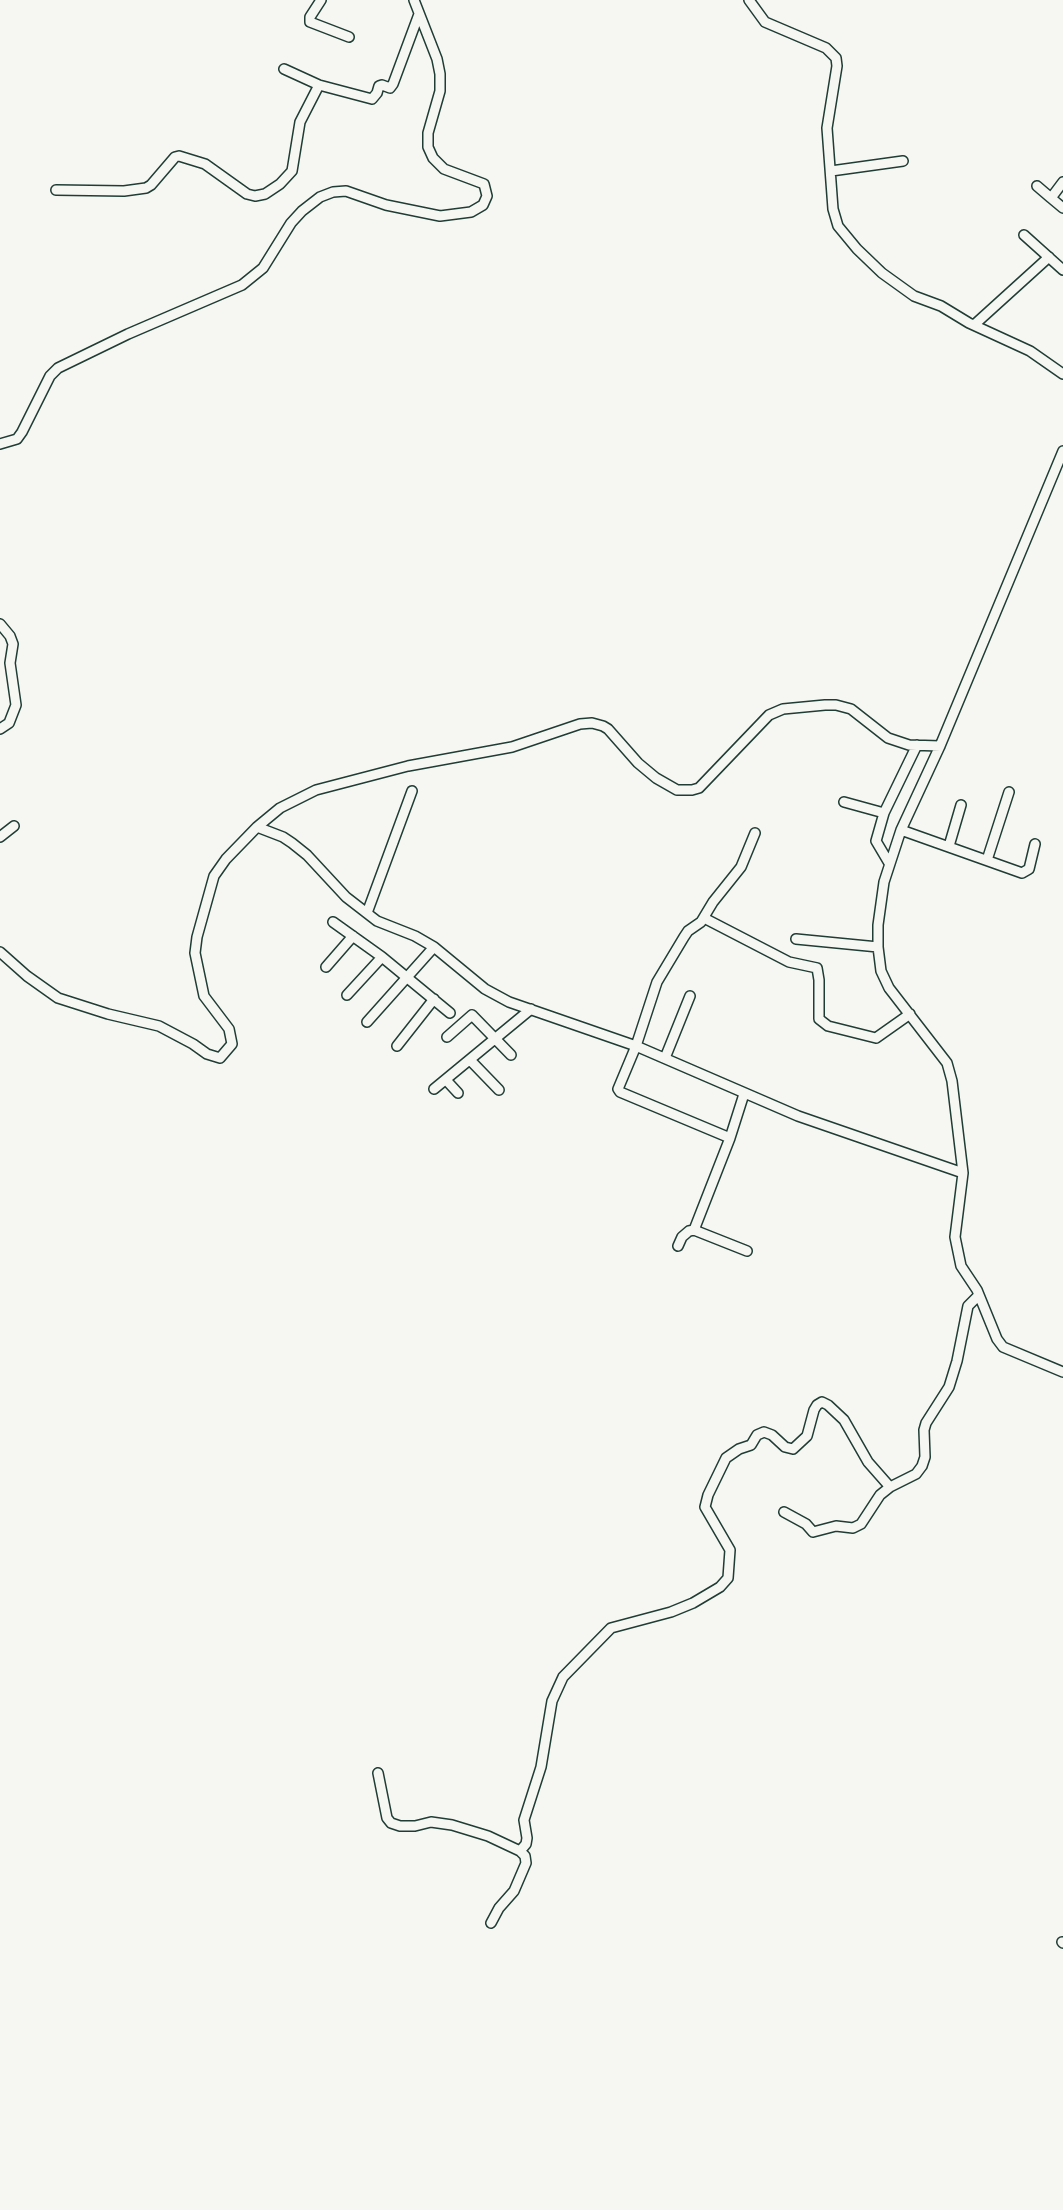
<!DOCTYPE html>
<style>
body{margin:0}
canvas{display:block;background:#f6f6f2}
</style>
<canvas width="1063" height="2210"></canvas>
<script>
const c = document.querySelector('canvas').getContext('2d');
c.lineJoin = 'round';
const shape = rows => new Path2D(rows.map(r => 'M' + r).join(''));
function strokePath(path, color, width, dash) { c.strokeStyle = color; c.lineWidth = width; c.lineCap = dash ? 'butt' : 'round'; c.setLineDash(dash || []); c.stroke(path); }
const minor = shape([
 [321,0,310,17,310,22,349,37],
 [749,0,765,22,826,48,836,58,837,66,827,128,833,209,838,226,857,249,882,273,914,296,941,306,969,323,1030,351,1063,374],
 [284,69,319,85,372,99,377,93,379,86,382,85,390,88,393,84,419,14],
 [831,171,903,161],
 [1063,182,1051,198,1063,208],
 [1037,186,1051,198],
 [56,190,124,191,146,188,151,185,175,157,179,156,205,164,247,194,255,196,265,194,280,184,292,171,300,122,319,85],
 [1024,235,1063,270],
 [974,325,1049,257],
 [0,444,17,439,22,432,50,376,58,368,128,334,242,285,263,268,291,223,302,211,320,197,333,192,346,191,386,205,440,216,471,212,483,205,487,196,484,184,444,169,433,158,428,147,428,133,440,91,440,74,437,59,414,0],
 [1063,451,940,746,901,830,884,882,878,925,878,947,881,971,889,988,947,1063,952,1081,963,1173,955,1237,961,1266,977,1290,997,1339,1003,1347,1063,1372],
 [0,624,10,636,13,644,10,663,16,705,9,723,0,729],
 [844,802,884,813,917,745],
 [884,813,876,841,889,863],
 [257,827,283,837,292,843,307,855,346,897,377,921,415,936,434,947,485,989,509,1002,636,1046,798,1116,963,1173],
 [901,830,1022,873,1029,869,1035,844],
 [0,837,14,826],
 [949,846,961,805],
 [987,860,1009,792],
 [367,913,412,791],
 [704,918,789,962,817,968,819,980,819,1019,828,1026,876,1038,910,1014],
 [333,922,382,957,450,1013],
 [796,939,878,947],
 [0,952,27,976,58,998,108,1014,159,1026,193,1044,207,1054,220,1058,232,1044,229,1029,204,996,195,953,197,937,214,876,226,859,257,827,280,808,316,790,408,766,512,747,580,724,592,723,603,726,608,729,638,763,656,778,677,790,692,790,699,788,769,715,783,709,825,705,836,705,851,709,888,738,909,745,940,746],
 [326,967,353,936],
 [347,995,382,957],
 [367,1022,434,947],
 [447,1037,472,1015,511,1055],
 [397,1046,434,999],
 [665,1058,690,996],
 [470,1060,499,1090],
 [446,1080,458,1093],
 [434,1089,531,1009],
 [730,1138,620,1092,618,1089,636,1046,657,982,684,937,688,931,701,922,713,902,741,867,755,833],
 [694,1230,730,1138,744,1094],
 [678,1246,682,1237,689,1231,694,1230,747,1251],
 [784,1512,806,1524,813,1532,836,1526,853,1528,861,1524,880,1495,890,1487,916,1474,922,1466,925,1457,924,1430,926,1423,949,1387,957,1361,968,1306,978,1296],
 [378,1773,387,1818,391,1823,400,1826,415,1826,431,1822,452,1825,488,1836,520,1851,526,1844,527,1838,524,1820,541,1767,552,1701,563,1677,611,1628,671,1612,693,1603,720,1587,728,1578,730,1550,705,1507,708,1495,726,1458,739,1449,751,1445,757,1435,764,1432,772,1435,785,1447,793,1449,807,1436,814,1410,817,1405,822,1402,828,1405,844,1420,868,1462,890,1487],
 [491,1923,499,1908,514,1891,526,1863,525,1856,520,1851],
 [1062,1942,1063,1943]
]);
strokePath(minor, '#1f3d34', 12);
strokePath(minor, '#f6f6f2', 9);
</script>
